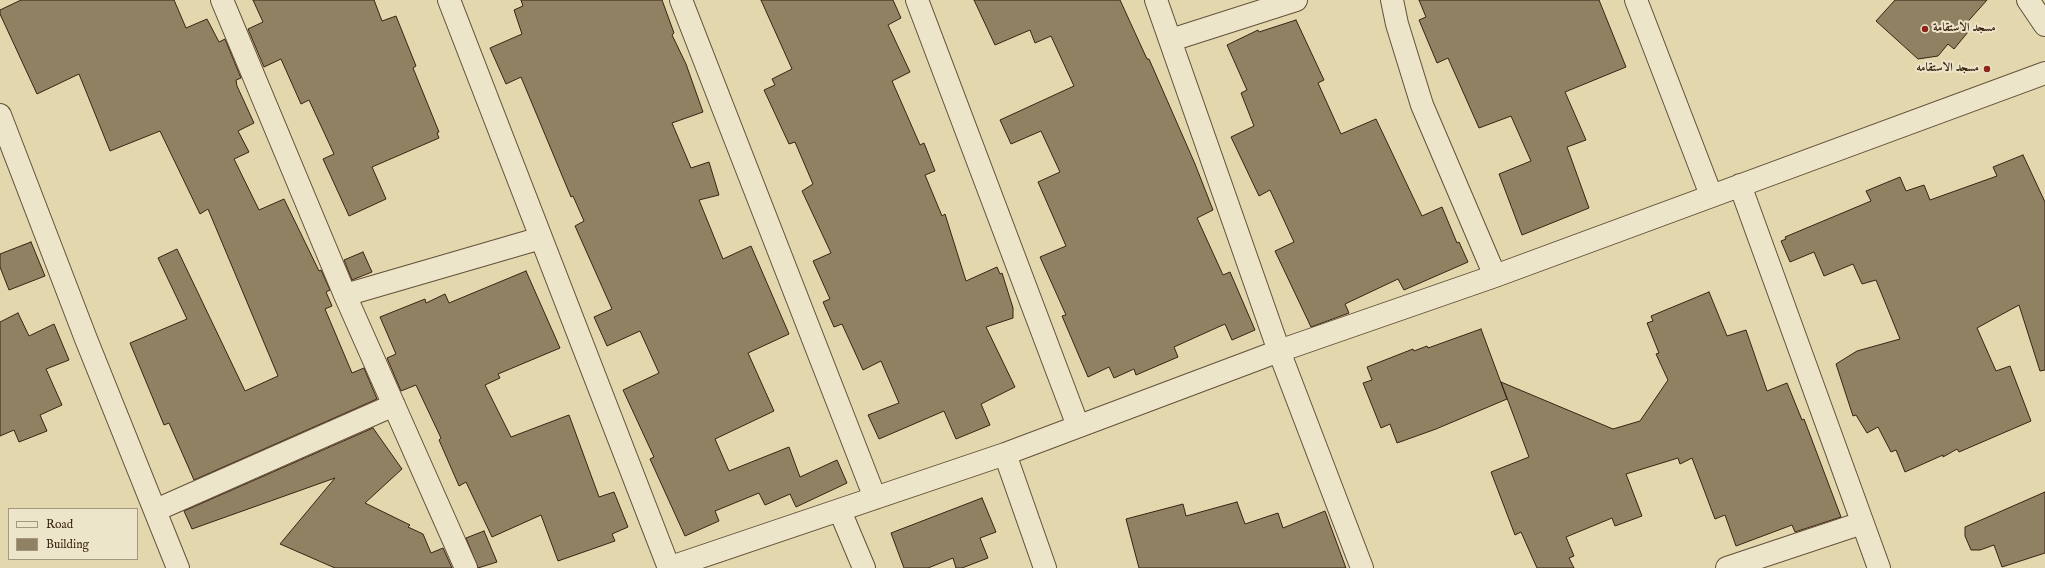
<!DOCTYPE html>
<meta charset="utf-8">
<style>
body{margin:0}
#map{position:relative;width:2045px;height:568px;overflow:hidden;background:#e2d7ad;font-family:"IM FELL English",serif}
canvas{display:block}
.legend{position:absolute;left:8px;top:508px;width:130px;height:52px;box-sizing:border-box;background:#ece5ca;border:1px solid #a59781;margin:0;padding:5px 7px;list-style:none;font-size:12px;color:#3a2313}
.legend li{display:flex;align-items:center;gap:8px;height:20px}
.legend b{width:20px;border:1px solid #a59781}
</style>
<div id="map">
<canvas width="2045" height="568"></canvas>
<ul class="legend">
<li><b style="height:5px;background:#ece5ca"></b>Road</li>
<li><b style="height:11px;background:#918163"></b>Building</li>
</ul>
</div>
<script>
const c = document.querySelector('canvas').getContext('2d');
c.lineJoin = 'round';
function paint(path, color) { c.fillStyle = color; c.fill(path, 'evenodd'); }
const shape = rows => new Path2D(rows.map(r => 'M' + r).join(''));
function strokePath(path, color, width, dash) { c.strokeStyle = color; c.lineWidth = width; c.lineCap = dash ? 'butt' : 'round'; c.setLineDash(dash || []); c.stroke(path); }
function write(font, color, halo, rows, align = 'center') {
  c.font = font + ' "IM FELL English",Amiri,serif'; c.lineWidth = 4; c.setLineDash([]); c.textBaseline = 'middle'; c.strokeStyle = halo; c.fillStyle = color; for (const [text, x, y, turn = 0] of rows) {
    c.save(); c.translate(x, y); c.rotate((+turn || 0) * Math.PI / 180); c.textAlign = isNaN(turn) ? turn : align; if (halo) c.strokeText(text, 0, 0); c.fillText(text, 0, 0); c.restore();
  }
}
const building = shape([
 [21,0,174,0,186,28,207,19,219,42,225,39,241,78,236,80,237,86,254,123,238,131,249,152,234,159,259,210,284,199,319,271,321,270,330,290,326,292,332,306,325,309,352,373,364,368,377,399,194,480,169,423,164,425,130,343,187,319,158,258,177,249,245,391,278,376,208,209,200,214,160,131,110,151,79,74,37,94,0,14,0,10,21,0],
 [253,0,374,0,382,21,396,16,416,66,413,68,439,132,437,133,439,138,372,167,386,199,349,216,323,159,334,154,309,100,301,104,281,59,264,67,248,29,263,22,253,0],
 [521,0,662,0,674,33,672,35,686,64,703,112,672,123,691,168,709,162,719,195,699,200,723,259,751,246,789,334,748,353,774,411,715,439,729,471,789,447,800,477,837,460,847,483,796,507,790,494,765,505,759,493,715,511,719,521,685,536,650,459,654,457,623,390,659,373,640,331,607,346,594,317,612,309,575,226,584,221,573,196,571,197,521,77,506,84,490,48,522,34,514,10,523,6,521,0],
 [761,0,893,0,901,18,888,25,910,72,892,81,920,145,924,143,935,171,925,175,942,216,945,214,966,281,997,267,1000,274,1002,273,1013,308,1013,318,986,327,1015,387,981,404,990,425,956,439,944,411,879,439,868,415,899,403,881,361,863,370,842,324,834,327,823,302,830,299,813,261,831,253,802,191,813,184,795,142,789,144,764,90,775,85,772,79,792,69,761,0],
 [974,0,1120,0,1147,59,1149,59,1195,164,1213,210,1197,218,1223,275,1230,272,1255,330,1232,340,1225,324,1174,347,1178,357,1136,375,1134,369,1114,378,1109,367,1088,377,1062,316,1066,315,1040,257,1066,246,1038,182,1060,172,1041,131,1011,144,1000,120,1074,86,1051,36,1035,43,1030,30,995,45,974,0],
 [1419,0,1599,0,1626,67,1565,92,1586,140,1567,147,1589,208,1522,235,1499,174,1531,161,1511,116,1479,128,1448,58,1437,63,1419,20,1426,17,1419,0],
 [1895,0,1987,0,1963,27,1968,32,1954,49,1948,44,1938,56,1918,59,1876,21,1895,0],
 [1296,20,1324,80,1318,83,1341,134,1376,119,1422,216,1442,207,1457,243,1459,242,1468,262,1404,290,1398,279,1345,304,1349,313,1311,327,1275,251,1294,242,1270,190,1259,196,1231,137,1254,126,1241,93,1247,90,1227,45,1258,30,1259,32,1296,20],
 [2023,155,2045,202,2045,370,2040,371,2019,305,1977,328,1996,371,2010,366,2031,421,1959,452,1957,449,1943,457,1943,455,1905,472,1896,450,1891,452,1878,427,1867,433,1856,415,1853,416,1836,364,1857,351,1900,339,1876,280,1862,284,1853,264,1824,276,1814,252,1790,262,1781,241,1786,239,1785,237,1871,201,1866,191,1900,177,1906,191,1924,185,1930,200,1997,176,1993,167,2023,155],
 [31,242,45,276,9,290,0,267,0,254,31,242],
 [363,252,372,272,352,280,344,260,363,252],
 [526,271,560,348,498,374,500,378,485,385,511,437,569,415,599,497,614,492,628,527,612,534,615,541,558,561,541,515,492,537,466,482,459,486,439,440,441,438,416,385,401,391,387,358,396,354,380,317,425,299,426,303,445,294,449,303,526,271],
 [1709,292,1727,336,1746,330,1767,391,1787,383,1802,420,1804,419,1841,517,1795,532,1792,525,1736,546,1725,515,1715,519,1692,458,1680,464,1678,458,1626,474,1642,516,1615,526,1612,518,1566,537,1574,556,1569,558,1574,568,1537,568,1521,532,1515,535,1491,472,1529,457,1501,382,1613,429,1640,421,1668,380,1656,354,1659,353,1647,323,1653,321,1651,316,1709,292],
 [18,313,29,336,54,324,69,360,46,369,62,405,40,415,47,431,19,442,14,430,0,436,0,322,18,313],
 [1481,329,1507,399,1436,429,1397,443,1390,424,1381,428,1363,383,1372,380,1367,367,1413,349,1414,351,1427,346,1428,348,1481,329],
 [373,428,402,469,365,503,410,525,408,527,423,534,431,553,443,548,452,568,335,568,280,544,335,478,192,529,184,511,373,428],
 [2045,492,2045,553,2002,567,1994,545,1980,550,1971,550,1965,536,1965,527,2045,492],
 [982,498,996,532,980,538,988,558,962,568,956,568,953,558,928,568,904,568,891,533,982,498],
 [1237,502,1245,524,1278,513,1283,528,1325,511,1346,568,1139,568,1126,519,1183,504,1186,516,1237,502],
 [484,531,497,562,478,568,466,538,484,531]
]);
paint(building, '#918163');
strokePath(building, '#3a2313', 1);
const street = shape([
 [222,0,345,295,466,568],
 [449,0,669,568],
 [681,0,875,498],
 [917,0,1078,426],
 [1156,0,1279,351,1362,568],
 [1392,0,1397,24,1422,105,1495,276],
 [1636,0,1711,195],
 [2028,0,2045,25],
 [1171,40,1296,0],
 [0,115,86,339,178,568],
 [1740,185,1879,568],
 [345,295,541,238],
 [1005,454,1045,568],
 [156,510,394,405],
 [840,511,864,568],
 [668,568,1005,454,1279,351,1495,276,2045,73],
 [1727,568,1862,523]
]);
strokePath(street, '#64503a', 24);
strokePath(street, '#ece5ca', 22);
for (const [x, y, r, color] of [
 [1925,29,4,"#8f2418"],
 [1987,69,4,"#8f2418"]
]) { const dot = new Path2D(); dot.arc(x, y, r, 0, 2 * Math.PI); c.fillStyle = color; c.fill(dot); strokePath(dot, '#ece5ca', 1.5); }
write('bold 12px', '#3a2313', '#ece5ca', [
 ["مسجد الاستقامة",1933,29],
 ["مسجد الاستقامه",1979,69,"right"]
], 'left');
</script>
